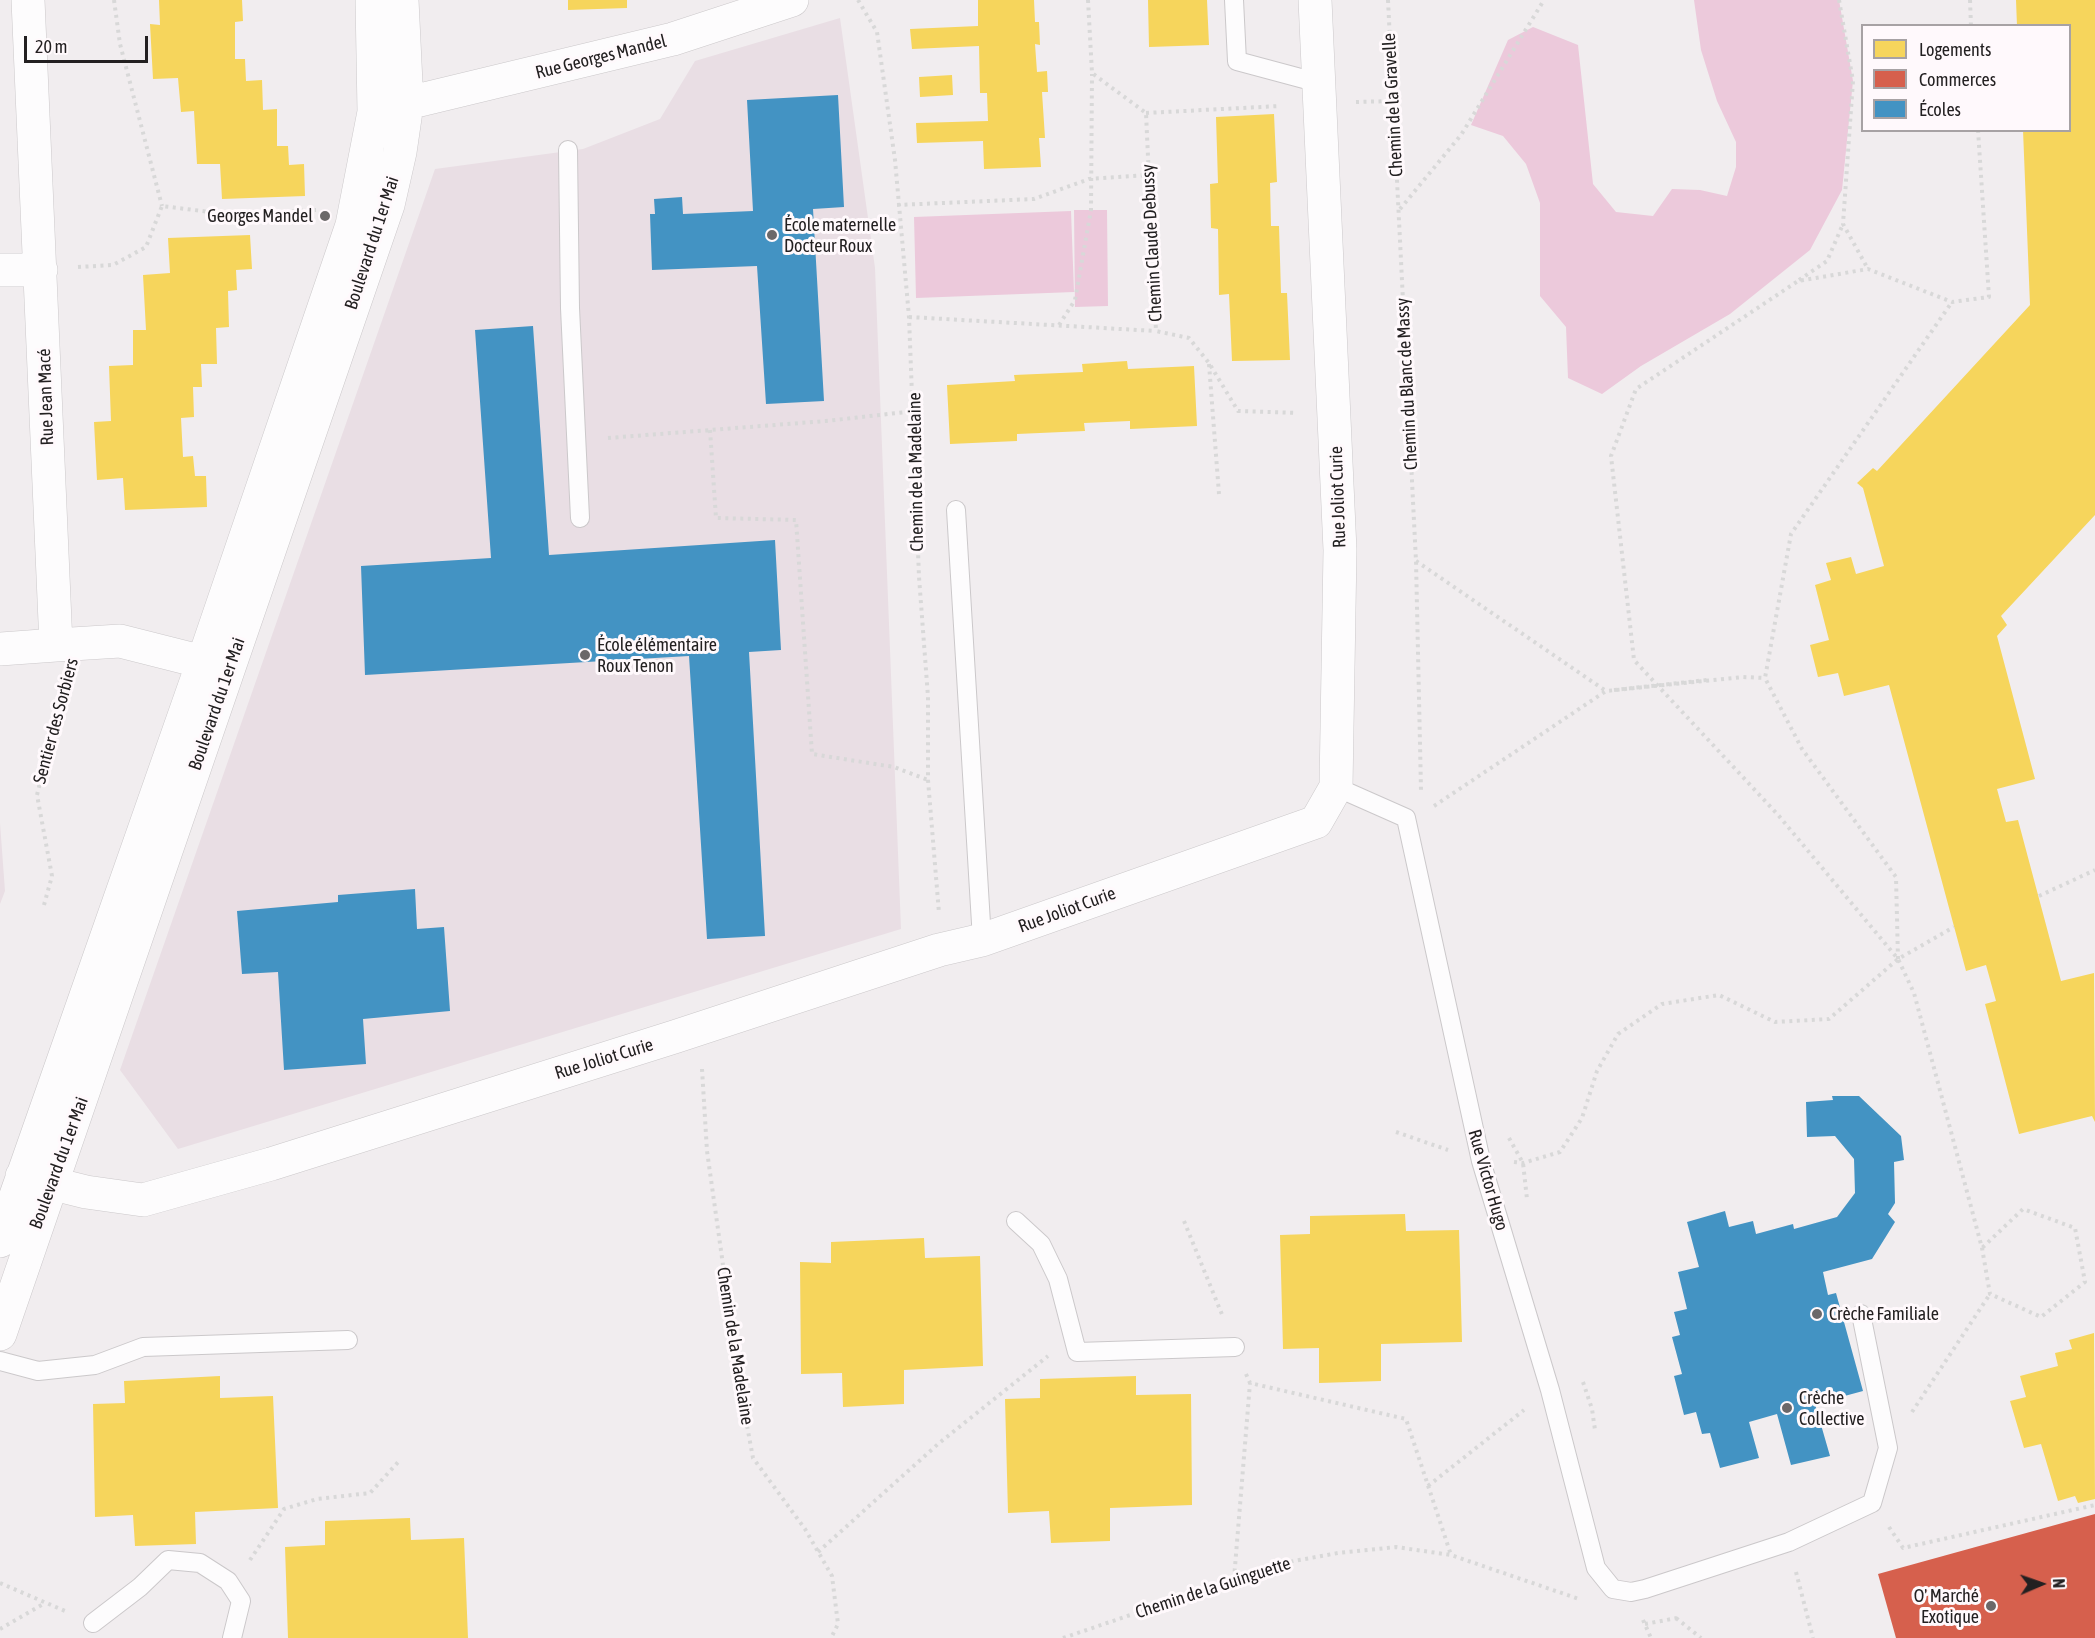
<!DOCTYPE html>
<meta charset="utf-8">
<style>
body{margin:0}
#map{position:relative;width:2095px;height:1638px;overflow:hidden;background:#f1edef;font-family:"Asap Condensed",sans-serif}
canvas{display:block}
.legend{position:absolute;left:1861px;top:24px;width:210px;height:108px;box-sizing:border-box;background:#fff9fc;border:2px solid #a7a2a4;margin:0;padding:8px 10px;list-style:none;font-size:18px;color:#232021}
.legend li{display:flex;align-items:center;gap:12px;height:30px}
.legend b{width:30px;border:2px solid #a7a2a4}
.north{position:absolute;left:2011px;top:1554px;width:60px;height:60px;-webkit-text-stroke:4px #fff9fc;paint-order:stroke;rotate:88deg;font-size:16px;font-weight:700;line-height:24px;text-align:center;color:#232021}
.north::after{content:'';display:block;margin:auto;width:21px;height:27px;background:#232021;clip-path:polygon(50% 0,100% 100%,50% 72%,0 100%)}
.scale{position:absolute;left:24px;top:36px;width:124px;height:27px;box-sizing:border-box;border:3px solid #232021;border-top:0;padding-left:8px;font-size:18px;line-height:21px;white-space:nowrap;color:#232021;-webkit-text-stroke:4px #fff9fc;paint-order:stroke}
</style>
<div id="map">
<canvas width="2095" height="1638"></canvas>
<ul class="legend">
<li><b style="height:16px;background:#f6d55c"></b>Logements</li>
<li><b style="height:16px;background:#d6604d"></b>Commerces</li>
<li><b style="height:16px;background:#4393c3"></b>Écoles</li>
</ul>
<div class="north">N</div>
<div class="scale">20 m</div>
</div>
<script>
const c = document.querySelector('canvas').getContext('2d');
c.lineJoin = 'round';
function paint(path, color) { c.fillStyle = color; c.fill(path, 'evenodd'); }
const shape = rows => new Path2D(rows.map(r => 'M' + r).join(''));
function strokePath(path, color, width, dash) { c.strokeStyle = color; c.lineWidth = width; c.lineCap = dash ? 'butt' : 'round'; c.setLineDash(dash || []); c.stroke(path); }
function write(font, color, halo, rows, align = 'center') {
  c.font = font + ' "Asap Condensed",sans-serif'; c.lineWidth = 6; c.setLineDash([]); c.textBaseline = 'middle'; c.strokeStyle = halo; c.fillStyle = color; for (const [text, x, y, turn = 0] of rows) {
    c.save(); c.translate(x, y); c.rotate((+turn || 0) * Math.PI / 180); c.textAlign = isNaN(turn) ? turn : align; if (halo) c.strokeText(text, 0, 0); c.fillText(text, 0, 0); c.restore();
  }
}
paint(shape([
 [840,18,875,268,901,929,178,1149,120,1070,435,169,583,149,660,119,695,61],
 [0,823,5,891,0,904]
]), '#e9dee4');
paint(shape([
 [1694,0,1839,0,1853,81,1842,190,1810,250,1730,314,1641,366,1602,394,1568,378,1566,327,1540,296,1540,203,1526,164,1503,136,1471,125,1508,40,1533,27,1578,45,1593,184,1616,212,1653,216,1672,189,1700,190,1727,196,1736,167,1736,142,1717,101,1701,50],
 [1074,210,1107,210,1108,306,1075,307],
 [1071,211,1074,292,916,298,914,217]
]), '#ecc9db');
paint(shape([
 [159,0,242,0,243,21,235,22,235,59,245,59,246,81,262,80,263,110,277,109,277,146,288,146,289,165,304,164,305,196,222,199,220,164,197,164,194,111,181,112,178,78,153,79,150,24,160,25],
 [568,0,627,0,627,8,568,10],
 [978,0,1034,0,1035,22,1039,22,1040,45,1035,44,1037,72,1047,71,1048,92,1042,92,1045,138,1039,138,1041,167,984,169,983,141,917,143,916,123,988,121,987,93,980,93,979,46,912,49,910,29,978,26],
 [1148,0,1207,0,1209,45,1149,47],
 [2016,0,2095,0,2095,515,2001,616,2007,625,1997,636,2035,779,1997,789,2006,822,2018,820,2061,981,2094,973,2095,1122,2092,1116,2019,1134,1985,1004,1996,1001,1986,965,1966,971,1889,685,1844,696,1838,673,1818,677,1810,645,1829,640,1815,585,1831,580,1826,563,1851,557,1856,574,1884,566,1863,488,1857,483,1873,468,1877,471,2030,305,2023,130,2070,130,2070,26,2017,26],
 [952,75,953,95,920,97,919,77],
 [1274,114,1277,182,1270,183,1271,226,1279,226,1281,293,1287,293,1290,360,1232,361,1229,294,1219,295,1218,229,1211,228,1210,184,1218,183,1216,117],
 [250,235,252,269,236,270,237,290,228,291,229,327,216,328,217,364,201,364,202,387,193,387,194,417,181,418,183,457,193,456,195,476,206,476,207,507,125,510,123,478,97,480,94,422,111,421,109,366,133,365,133,330,146,330,143,275,170,273,168,238],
 [1127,361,1128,369,1194,366,1197,426,1130,429,1130,421,1084,423,1085,431,1017,434,1017,441,950,444,947,385,1015,381,1014,375,1083,372,1082,364],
 [1405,1214,1406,1231,1459,1230,1462,1342,1381,1344,1381,1381,1319,1383,1319,1348,1283,1349,1280,1235,1310,1234,1310,1216],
 [924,1238,925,1258,980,1256,983,1366,904,1370,904,1404,843,1407,842,1373,801,1374,800,1262,831,1263,831,1242],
 [2094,1333,2095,1499,2078,1503,2075,1496,2058,1501,2041,1444,2024,1448,2010,1401,2026,1397,2020,1376,2058,1366,2055,1353,2072,1349,2069,1340],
 [220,1376,220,1398,273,1396,278,1508,195,1512,196,1544,135,1546,133,1515,95,1517,93,1404,125,1403,124,1381],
 [1136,1376,1136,1395,1191,1394,1192,1505,1110,1508,1110,1541,1051,1543,1049,1511,1008,1513,1005,1399,1040,1398,1040,1379],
 [410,1518,411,1540,464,1538,468,1638,288,1638,285,1547,325,1545,325,1521]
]), '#f6d55c');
paint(shape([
 [2095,1514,2095,1638,1896,1638,1878,1574]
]), '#d6604d');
paint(shape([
 [838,95,844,207,813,209,824,401,766,404,757,266,652,270,650,214,655,214,654,199,682,197,683,214,753,211,747,100],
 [533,326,549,555,775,540,781,650,749,652,765,936,707,939,689,656,365,675,361,566,491,558,475,330],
 [415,889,417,929,444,927,450,1011,363,1019,366,1064,284,1070,278,972,242,974,237,911,338,902,338,895],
 [1832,1096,1859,1096,1901,1136,1904,1160,1894,1162,1895,1203,1888,1214,1895,1222,1872,1259,1823,1272,1828,1295,1836,1293,1863,1391,1815,1404,1830,1456,1791,1465,1777,1414,1749,1422,1759,1458,1720,1468,1710,1433,1702,1434,1696,1412,1684,1415,1674,1376,1682,1374,1672,1337,1680,1335,1674,1312,1687,1309,1678,1272,1699,1267,1687,1222,1725,1211,1729,1227,1753,1221,1756,1234,1793,1224,1794,1229,1837,1217,1855,1193,1854,1159,1835,1136,1807,1137,1806,1102,1833,1100]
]), '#4393c3');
const lane = shape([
 [1234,0,1237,61,1319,83],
 [568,150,570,308,580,518],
 [956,510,982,940],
 [1336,787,1406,818,1481,1161,1550,1390,1596,1568,1613,1589,1631,1592,1645,1589,1789,1542,1872,1503,1888,1448,1861,1314],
 [1016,1221,1041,1244,1058,1279,1077,1352,1235,1347],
 [0,1361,38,1371,95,1365,143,1347,348,1340],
 [93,1623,140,1587,168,1560,200,1563,228,1581,241,1601,232,1638]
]);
const street = shape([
 [28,0,56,645,120,641,203,662],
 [387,108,673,39,792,0],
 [0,270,41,270],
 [0,649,56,645],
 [22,1176,86,1192,143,1200,271,1164,674,1037,939,950,982,940,1316,822,1336,787,1340,550,1315,0],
 [0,1241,203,662,352,225,374,112,372,0],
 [0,1334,388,205,400,152,407,104,402,0]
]);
strokePath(lane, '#cbc8ca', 20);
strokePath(street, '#cbc8ca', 34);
strokePath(shape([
 [114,0,120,44,162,206],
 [858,0,877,32,895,160,909,317,919,577,928,697,928,780,939,913],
 [1088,0,1092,73,1146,113,1156,331,1189,338,1209,363,1238,411,1297,413],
 [1388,0,1416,561,1421,790],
 [1839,0,1853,81,1843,224,1868,269],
 [1970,0,1971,26],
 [1356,102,1393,101],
 [1146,113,1280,106],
 [1978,130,1989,297,1952,302,1868,269,1798,281,1636,389,1611,456,1634,660,1779,816,1898,959,1914,993,1982,1248,1990,1294,2041,1317,2085,1282,2075,1228,2023,1209,1982,1248],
 [897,205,1034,199,1089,179,1147,175],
 [1400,209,1461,135,1544,0],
 [78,267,113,265,146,247,162,206,226,214,316,210],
 [1799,280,1827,261,1843,224],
 [909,317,1156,331],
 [1059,325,1075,300,1091,210,1092,74],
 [1209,364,1219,494],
 [710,430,716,518,796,520,812,754,894,767,928,780],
 [608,438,826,421,915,411],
 [1416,561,1606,691],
 [1434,806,1606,691,1743,677,1765,678],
 [2039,896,2095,870],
 [44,905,52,876,37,795,65,681],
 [1898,959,1896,877,1802,749,1765,678,1791,534,1952,302],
 [702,1069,707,1151,741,1393,753,1458,805,1529,832,1576,838,1624,831,1638],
 [1396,1132,1448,1150],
 [1509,1138,1523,1163,1527,1199],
 [1514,1162,1523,1163,1560,1152,1582,1118,1597,1071,1618,1034,1662,1004,1719,995,1775,1022,1829,1019,1898,959,1954,927],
 [1184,1221,1223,1317],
 [1246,1374,1250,1383,1406,1419,1451,1555],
 [1583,1382,1592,1409,1595,1430],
 [1912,1412,1990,1294],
 [1428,1486,1524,1410],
 [1889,1527,1903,1548,2095,1505],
 [818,1552,938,1444,1048,1356],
 [250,1560,284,1509,317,1499,370,1493,400,1460],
 [1796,1572,1813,1638],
 [1234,1579,1250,1383],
 [0,1583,65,1611],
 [1676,1618,1701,1638],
 [1643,1620,1651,1638],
 [1645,1624,1677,1618],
 [0,1629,45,1603],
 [1063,1638,1283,1563,1338,1553,1396,1547,1451,1555,1579,1599]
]), '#d8d8d8', 4, [3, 4.5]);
strokePath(lane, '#fdfcfd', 18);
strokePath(street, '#fdfcfd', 33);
strokePath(shape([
 [1614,690,1707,680]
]), '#d8d8d8', 4, [3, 4.5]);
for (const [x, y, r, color] of [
 [325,216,6,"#6b6869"],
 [772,235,6,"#6b6869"],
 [585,655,6,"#6b6869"],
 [1817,1314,6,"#6b6869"],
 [1787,1408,6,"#6b6869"],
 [1991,1606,6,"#6b6869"]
]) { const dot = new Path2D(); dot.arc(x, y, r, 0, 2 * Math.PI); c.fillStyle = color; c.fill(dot); strokePath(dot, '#fff9fc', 2); }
write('18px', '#232021', '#fff9fc', [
 ["Rue Georges Mandel",601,57,-14],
 ["Chemin de la Gravelle",1393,105,-93],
 ["Boulevard du 1er Mai",372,243,-72],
 ["Chemin Claude Debussy",1152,243,-93],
 ["Chemin du Blanc de Massy",1407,384,-93],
 ["Rue Jean Macé",46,397,-92],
 ["Chemin de la Madelaine",916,472,-91],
 ["Rue Joliot Curie",1338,497,-92],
 ["Boulevard du 1er Mai",217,704,-71],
 ["Sentier des Sorbiers",56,721,-75],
 ["Rue Joliot Curie",1067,910,-20],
 ["Rue Joliot Curie",604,1059,-17],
 ["Boulevard du 1er Mai",59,1163,-70],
 ["Rue Victor Hugo",1488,1180,74],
 ["Chemin de la Madelaine",735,1346,81],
 ["Chemin de la Guinguette",1213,1588,-18]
]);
write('18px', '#232021', '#fff9fc', [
 ["Georges Mandel",313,216,"right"],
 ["École maternelle",784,225],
 ["Docteur Roux",784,246],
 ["École élémentaire",597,645],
 ["Roux Tenon",597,666],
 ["Crèche Familiale",1829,1314],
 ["Crèche",1799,1398],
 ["Collective",1799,1419],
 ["O' Marché",1979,1596,"right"],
 ["Exotique",1979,1617,"right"]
], 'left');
</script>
